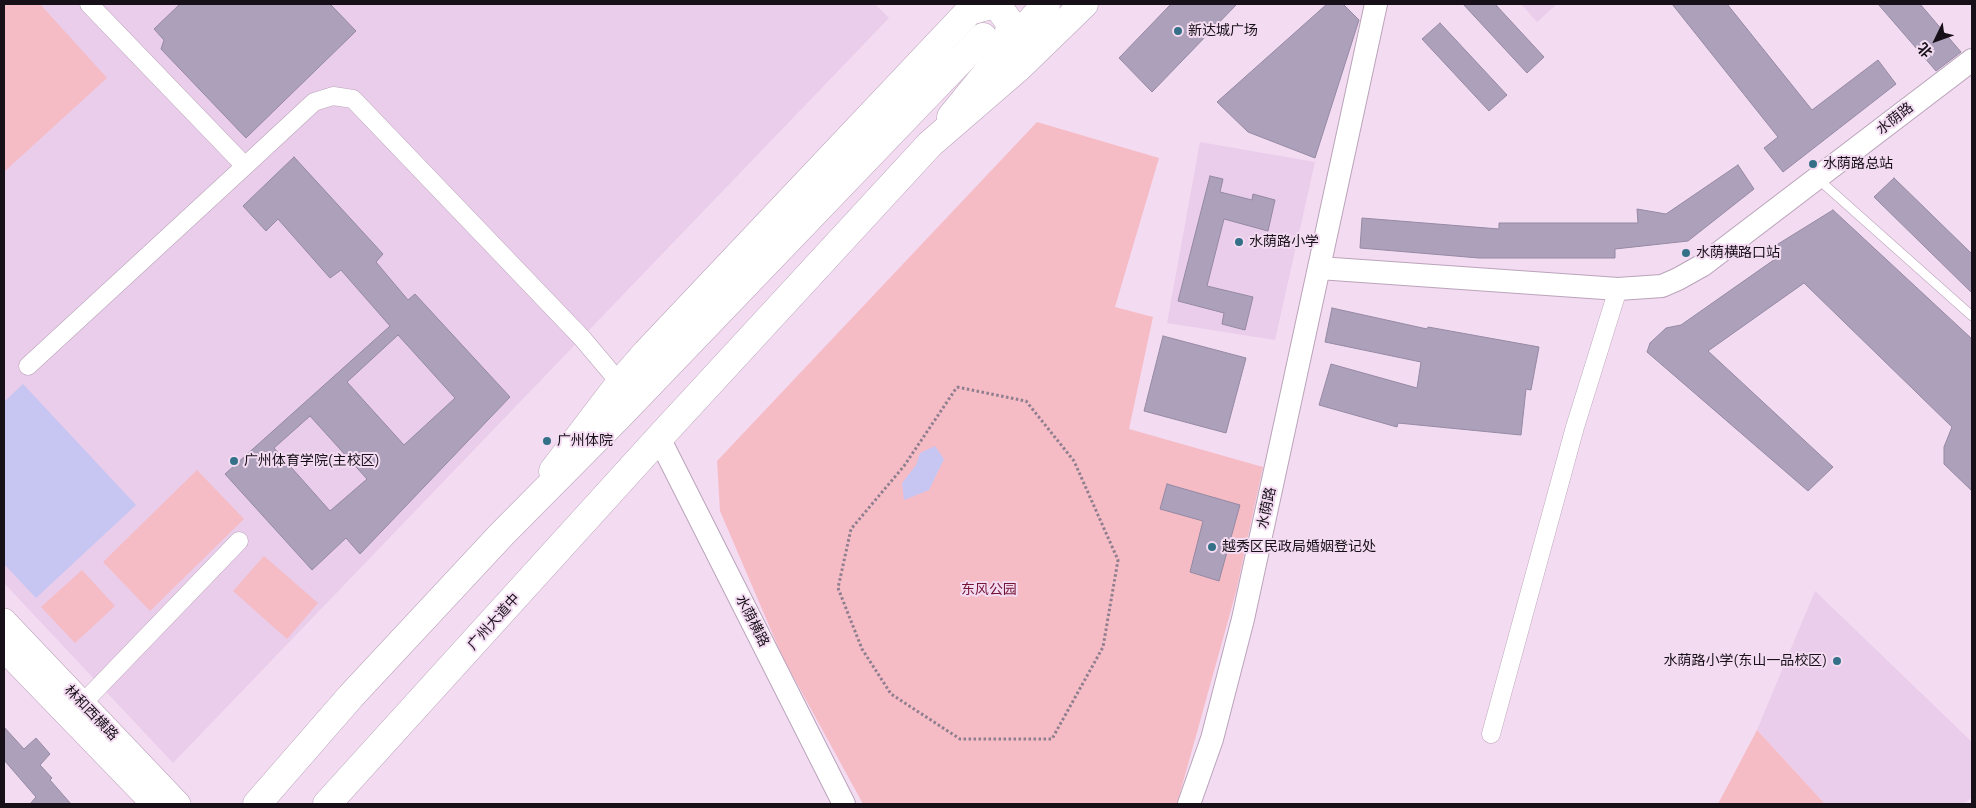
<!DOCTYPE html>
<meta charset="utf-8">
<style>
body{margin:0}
#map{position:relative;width:1976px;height:808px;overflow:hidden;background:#f3dbf2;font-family:"IBM Plex Sans","Noto Sans SC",sans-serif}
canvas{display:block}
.frame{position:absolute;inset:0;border:5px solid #181018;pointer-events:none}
.north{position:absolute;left:1911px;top:15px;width:50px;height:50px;-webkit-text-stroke:4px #f3dbf2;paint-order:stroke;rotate:228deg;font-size:14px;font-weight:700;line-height:20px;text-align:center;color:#181018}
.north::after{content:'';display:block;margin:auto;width:18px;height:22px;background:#181018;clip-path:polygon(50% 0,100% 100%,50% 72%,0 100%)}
</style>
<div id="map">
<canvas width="1976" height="808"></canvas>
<div class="frame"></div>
<div class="north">北</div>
</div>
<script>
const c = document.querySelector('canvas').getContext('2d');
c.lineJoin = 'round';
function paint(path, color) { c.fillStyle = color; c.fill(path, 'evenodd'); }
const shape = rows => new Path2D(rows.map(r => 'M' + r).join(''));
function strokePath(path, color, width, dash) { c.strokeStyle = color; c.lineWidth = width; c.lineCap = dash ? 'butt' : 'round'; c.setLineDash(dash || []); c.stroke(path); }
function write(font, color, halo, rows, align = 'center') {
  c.font = font + ' "IBM Plex Sans","Noto Sans SC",sans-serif'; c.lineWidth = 4; c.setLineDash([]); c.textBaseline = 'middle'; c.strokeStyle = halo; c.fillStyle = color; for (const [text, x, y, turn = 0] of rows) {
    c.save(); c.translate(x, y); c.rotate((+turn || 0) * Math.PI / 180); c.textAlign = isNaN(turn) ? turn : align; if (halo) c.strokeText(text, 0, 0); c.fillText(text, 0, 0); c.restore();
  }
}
paint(shape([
 [4,4,875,4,889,18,173,763,4,583],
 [1521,4,1557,4,1537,22],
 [1200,142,1315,162,1275,340,1167,323],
 [1815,591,1972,742,1972,798,1962,804,1825,804,1757,730]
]), '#eacdea');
paint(shape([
 [4,4,40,4,107,78,4,172],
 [1037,122,1159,158,1115,307,1153,317,1129,429,1263,467,1236,592,1177,804,863,804,783,658,720,511,717,461],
 [197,470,244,519,150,611,103,562],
 [264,556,318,603,287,639,233,591],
 [82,570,115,606,75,643,41,607],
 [1757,730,1825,804,1718,804]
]), '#f6bcc6');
paint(shape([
 [23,384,136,505,36,598,4,564,4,402],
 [935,446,944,459,929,490,904,500,902,483,916,465,920,453]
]), '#c7c6f3');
const building = shape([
 [180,4,330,4,356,31,246,138,161,49,164,40,154,29,180,4],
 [1171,4,1237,4,1152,92,1119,58,1171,4],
 [1327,4,1343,4,1359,20,1315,158,1248,132,1217,102,1327,4],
 [1463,4,1495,4,1544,57,1527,73,1463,4],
 [1672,4,1727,4,1812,110,1878,60,1896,84,1783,172,1764,148,1778,137,1672,4],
 [1878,4,1920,4,1961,52,1936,71,1878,4],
 [1440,23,1507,95,1489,111,1422,39,1440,23],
 [294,157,383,254,376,262,408,300,415,294,510,397,360,554,346,538,312,570,225,474,390,326,341,270,330,278,278,219,266,231,243,206,294,157],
 [398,335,455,398,404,445,347,382,398,335],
 [310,416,367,479,330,511,274,448,310,416],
 [1738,165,1754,189,1688,241,1615,249,1615,258,1479,258,1360,248,1362,218,1499,229,1499,223,1638,223,1637,209,1666,214,1738,165],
 [1210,176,1223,179,1220,192,1252,200,1253,194,1275,200,1268,231,1224,219,1207,286,1253,297,1245,330,1222,324,1224,313,1178,301,1210,176],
 [1894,178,1972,254,1972,293,1874,197,1894,178],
 [1833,210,1972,339,1972,491,1944,464,1944,447,1952,427,1804,283,1708,351,1833,467,1808,491,1647,352,1650,343,1666,328,1681,325,1778,257,1770,249,1833,210],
 [1332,308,1427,329,1428,327,1539,347,1531,390,1526,389,1521,435,1398,423,1397,427,1319,405,1331,364,1417,388,1421,362,1325,342,1332,308],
 [1163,336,1246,358,1226,433,1144,411,1163,336],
 [1167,484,1240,505,1219,581,1190,572,1203,521,1160,509,1167,484],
 [4,727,24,749,36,738,50,754,40,765,52,778,50,780,71,804,30,804,36,797,4,760,4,727]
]);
paint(building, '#aca0bb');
strokePath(building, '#9589a3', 1);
const service = shape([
 [1818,179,1972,316]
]);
const minor = shape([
 [89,4,245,166,314,102,333,96,353,99,582,338,620,383],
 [28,366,245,166],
 [82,704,239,541],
 [1491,734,1575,427,1618,289]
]);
const tertiary = shape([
 [1319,268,1618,289,1662,286,1678,279,1703,265,1972,60],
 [659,438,844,804],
 [1189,804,1212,739,1243,619,1376,4]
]);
const secondary = shape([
 [4,621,178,804],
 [4,649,154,804]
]);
const primary = shape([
 [969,11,991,5,999,8,1010,23,1007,48],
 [951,117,1007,48,1046,4],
 [553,471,620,383,647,352,976,4]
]);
const trunk = shape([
 [257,804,351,696,502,534,620,415,983,37],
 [327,804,659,438,930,144,1018,68,1084,4]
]);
strokePath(service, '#baa4ba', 10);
strokePath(minor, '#baa4ba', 19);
strokePath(tertiary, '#baa4ba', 24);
strokePath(secondary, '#baa4ba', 26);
strokePath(primary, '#baa4ba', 29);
strokePath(trunk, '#baa4ba', 29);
strokePath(shape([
 [957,387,1026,401,1074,461,1118,560,1103,647,1052,739,960,739,891,694,862,649,838,588,851,529,904,466,957,387]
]), '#8f7e8e', 3, [2.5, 2.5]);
strokePath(service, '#fff', 9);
strokePath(minor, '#fff', 18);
strokePath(tertiary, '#fff', 22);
strokePath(secondary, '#fff', 25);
strokePath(primary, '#fff', 28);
strokePath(trunk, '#fff', 28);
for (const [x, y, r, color] of [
 [1178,31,5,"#347188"],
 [1813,164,5,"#347188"],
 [1239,242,5,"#347188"],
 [1686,253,5,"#347188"],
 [547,441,5,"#347188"],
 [234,461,5,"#347188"],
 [1212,547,5,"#347188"],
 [1837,661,5,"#347188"]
]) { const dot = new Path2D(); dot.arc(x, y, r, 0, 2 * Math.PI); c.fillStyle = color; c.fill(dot); strokePath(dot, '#f3dbf2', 2); }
write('14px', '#181018', '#f3dbf2', [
 ["新达城广场",1188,31],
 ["水荫路总站",1823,164],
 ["水荫路小学",1249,242],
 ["水荫横路口站",1696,253],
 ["广州体院",557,441],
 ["广州体育学院(主校区)",244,461],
 ["越秀区民政局婚姻登记处",1222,547],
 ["水荫路小学(东山一品校区)",1827,661,"right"]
], 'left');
write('14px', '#181018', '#f3dbf2', [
 ["水荫路",1895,119,-38],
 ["水荫路",1267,508,-78],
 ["水荫横路",752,621,63],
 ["广州大道中",494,622,-48],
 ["林和西横路",91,713,46]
]);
write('14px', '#761435', '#f3dbf2', [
 ["东风公园",989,590]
]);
</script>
